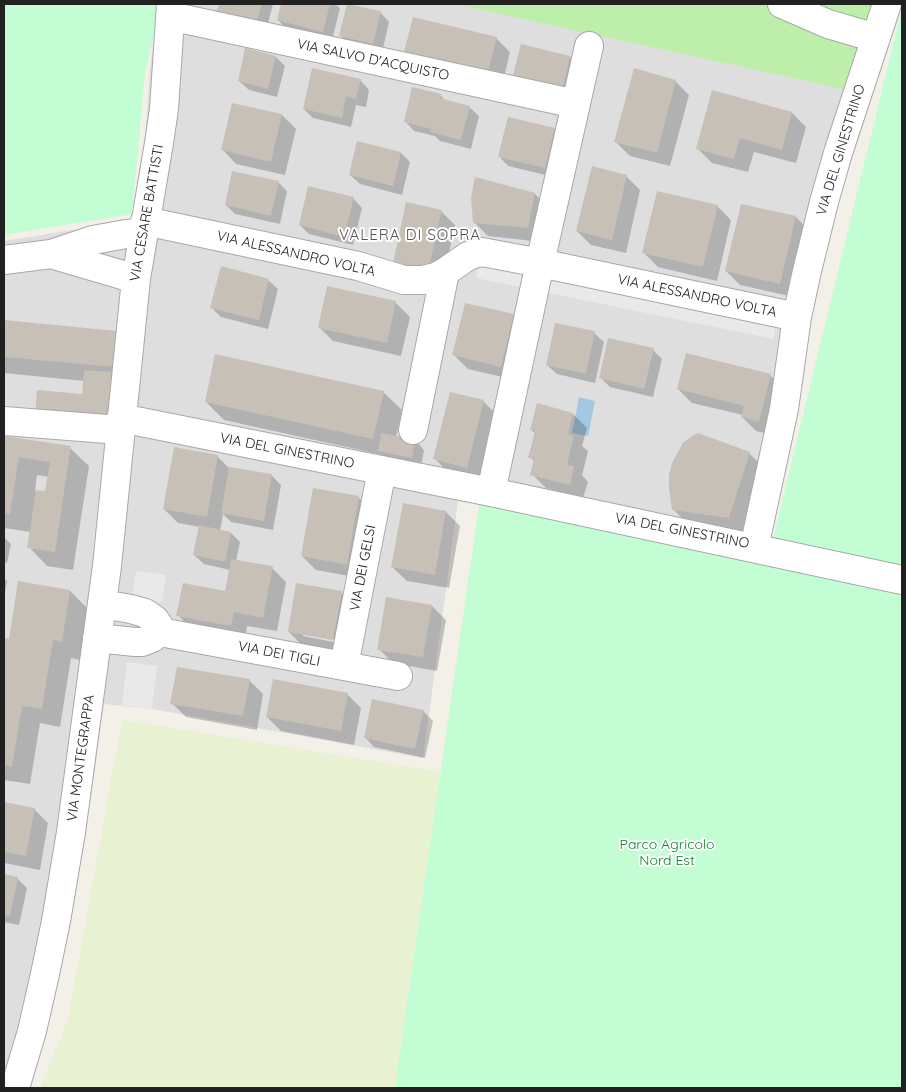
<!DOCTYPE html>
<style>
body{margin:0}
#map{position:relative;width:906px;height:1092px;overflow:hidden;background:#f2f0e7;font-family:Quicksand,sans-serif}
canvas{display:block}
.frame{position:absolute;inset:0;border:5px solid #212121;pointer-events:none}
</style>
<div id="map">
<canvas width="906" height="1092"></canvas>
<div class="frame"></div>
</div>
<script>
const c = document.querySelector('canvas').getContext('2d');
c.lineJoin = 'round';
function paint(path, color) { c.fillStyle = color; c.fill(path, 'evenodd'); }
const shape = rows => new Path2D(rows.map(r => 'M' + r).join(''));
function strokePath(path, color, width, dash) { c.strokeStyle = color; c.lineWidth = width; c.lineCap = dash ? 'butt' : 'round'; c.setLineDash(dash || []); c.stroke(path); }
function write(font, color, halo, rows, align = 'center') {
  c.font = font + ' Quicksand,sans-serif'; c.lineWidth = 4; c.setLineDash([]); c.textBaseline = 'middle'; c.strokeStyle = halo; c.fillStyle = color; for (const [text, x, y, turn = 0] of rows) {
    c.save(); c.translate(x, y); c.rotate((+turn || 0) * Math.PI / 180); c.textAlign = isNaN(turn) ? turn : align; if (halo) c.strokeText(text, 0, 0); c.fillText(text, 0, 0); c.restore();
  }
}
paint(shape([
 [158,4,902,4,834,206,808,319,762,559,459,494,423,758,152,709,104,704,85,840,66,944,37,1066,30,1088,4,1088,4,241,139,219,150,70]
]), '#dfdede');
paint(shape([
 [122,720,465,776,902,1088,40,1088,68,1020]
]), '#e8f1d1');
paint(shape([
 [455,4,875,4,848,90]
]), '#beefaa');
paint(shape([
 [4,4,161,4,145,73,132,214,4,235],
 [902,8,902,1088,395,1088,482,485,773,539]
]), '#c2fdd3');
paint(shape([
 [482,252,778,313,773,339,476,278],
 [136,571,166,575,162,602,132,598],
 [127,662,157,666,152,709,122,705]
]), '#e9e9e9');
paint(shape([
 [579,397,595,401,588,436,572,433]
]), '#a5c8e2');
paint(shape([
 [220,4,273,4,265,35,217,15],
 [282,4,335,4,340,8,332,40,287,29,278,20],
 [380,12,389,22,382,52,350,45,340,35],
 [496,38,510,52,502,86,420,66,406,52],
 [276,57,285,66,277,97,249,90,239,81],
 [570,57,579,67,572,96,524,84,515,75],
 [360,80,369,90,366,107,356,105,351,127,313,118,304,109],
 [675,81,689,95,670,166,630,156,616,142],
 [440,95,446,101,469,107,479,116,471,149,440,141,435,136,414,131,405,121],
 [792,113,806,127,796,163,754,152,748,172,712,163,697,148],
 [282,115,296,129,285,175,236,164,222,149],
 [554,129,563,139,554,177,508,166,499,156],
 [401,153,410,162,402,195,360,184,350,175],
 [626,176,640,190,626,253,591,245,577,231],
 [278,182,287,191,280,224,235,214,226,205],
 [535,194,549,208,542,242,488,236,474,222],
 [353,198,362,208,353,245,309,234,300,225],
 [742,205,796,217,810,232,794,297,740,285,726,271],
 [717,206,731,220,717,281,658,267,644,253],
 [441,211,455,225,441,289,407,281],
 [268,280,278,289,268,329,221,317,212,308],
 [395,302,410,317,401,356,333,341,319,327],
 [513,315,527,329,515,380,468,369,454,355],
 [4,321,117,332,122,437,83,395,84,381,4,373],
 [594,333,604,342,595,383,557,374,547,365],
 [653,350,662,359,653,397,610,387,601,378],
 [770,375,784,389,773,435,756,431,742,417,743,415,692,403,678,389],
 [383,392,402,410,396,437,415,440,424,450,421,466,388,460,383,455,224,420,206,402],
 [483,401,497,415,481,481,449,473,435,459],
 [573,414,587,428,582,446,588,451,582,475,588,482,583,498,546,488,532,474,535,462,530,457,536,434,531,430],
 [4,438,70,448,89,466,73,570,47,566,29,547,31,532,4,528],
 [37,475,49,477,46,493,35,491],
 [749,453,763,467,743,531,687,523,673,509],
 [217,456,229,468,272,476,281,485,273,530,231,522,223,514,220,531,231,533,240,542,236,561,272,568,286,582,277,631,247,626,245,640,192,630,178,615,226,593,230,570,204,564,194,555,200,527,178,523,164,509],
 [314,490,359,498,373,512,361,578,316,570,302,556],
 [404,505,446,512,460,526,449,588,407,581,392,567],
 [4,537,11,544,7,563,4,562],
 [4,578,7,581,4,597],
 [70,591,88,609,80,660,71,658,60,727,40,723,30,784,4,780,4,640,10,641],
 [341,592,355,606,347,654,303,646,289,632],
 [303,634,339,640,339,643,303,636],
 [432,606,446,620,437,671,393,663,379,649],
 [249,680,263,694,257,730,186,717,172,703],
 [347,694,361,708,354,745,281,731,267,717],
 [423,711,433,721,425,758,374,747,365,737],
 [4,804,34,809,48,823,40,870,4,863],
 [4,876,17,878,27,888,19,925,4,922]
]), '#0003');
paint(shape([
 [219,4,262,4,255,27,215,16],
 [281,4,330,4,323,32,277,20],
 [347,4,381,11,373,44,339,36],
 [413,17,497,37,488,72,404,52],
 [521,44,570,56,563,87,513,75],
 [245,48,276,56,268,89,238,81],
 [312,68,361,79,356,99,346,96,342,118,303,109],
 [634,68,676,80,657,153,614,142],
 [412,87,441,94,440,98,470,106,461,140,430,132,431,129,404,122],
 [712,90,792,112,782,150,740,138,734,159,696,149],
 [232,103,282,114,271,162,221,150],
 [508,117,555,128,545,168,498,157],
 [357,141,401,152,393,186,349,175],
 [592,166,627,175,612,240,576,231],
 [232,171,279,181,271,216,225,205],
 [475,177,535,193,528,228,473,223,471,197],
 [308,186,354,197,344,237,299,225],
 [657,191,718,205,703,267,642,253],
 [406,202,442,210,427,275,392,268],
 [741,204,796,216,780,284,725,271],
 [221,266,269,279,259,320,210,308],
 [327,286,396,301,387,343,318,328],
 [465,303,514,314,501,367,452,355],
 [4,320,117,331,114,367,4,357],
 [555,323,595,331,586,374,546,365],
 [608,338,654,348,644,389,599,378],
 [686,353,771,374,759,422,741,417,744,406,677,389],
 [215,354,384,391,373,439,205,402],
 [84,370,112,372,108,424,35,418,37,390,82,394],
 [450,392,484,400,467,468,433,459],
 [537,403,573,413,568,434,574,436,567,465,574,466,570,485,530,475,534,459,528,458,535,431,530,430],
 [381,433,415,439,412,458,378,451],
 [698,433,750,452,729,518,672,510,669,488,669,475,672,463,683,443,692,436],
 [4,436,71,446,55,552,27,548,36,490,45,491,50,462,19,457,10,514,4,513],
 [174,447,218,455,207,517,163,509],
 [229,467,272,474,264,521,221,513],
 [313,488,359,496,347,565,301,556],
 [403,503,446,511,435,575,391,567],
 [199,525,231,532,225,562,193,555],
 [231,559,273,566,263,618,234,612,231,626,176,616,183,583,225,591],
 [18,581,70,590,62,642,53,640,42,709,22,706,12,767,4,765,4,638,9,639],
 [296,583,342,591,333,640,288,632],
 [386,597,432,605,423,657,377,650],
 [177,667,250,679,243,716,170,704],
 [273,679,348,693,341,731,266,717],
 [372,699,424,710,415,749,364,738],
 [4,802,35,808,26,856,4,852],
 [4,874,18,877,10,916,4,915]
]), '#c7c0b6');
const minor = shape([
 [782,4,828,24,876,38],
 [170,16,576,104],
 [145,221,358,266,404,280,423,280,436,277,445,272,468,256,477,253,482,252,540,263,797,317],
 [51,254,136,279],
 [4,260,51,254,93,240,126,234,143,233],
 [121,418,491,492,902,580],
 [4,421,120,430],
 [413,430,445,272],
 [491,492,540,263,589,46],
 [754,548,784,409,797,317,807,271,824,202,838,153,887,4],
 [160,632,398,676],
 [97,638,135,642,142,642,152,638,160,632,159,626,155,620,145,613,131,609,102,604],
 [344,666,382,470],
 [15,1088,32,1031,45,974,56,921,71,832,107,566,136,279,159,143,164,109,171,4]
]);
strokePath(minor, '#a8a8a8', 30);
strokePath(minor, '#fff', 28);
write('14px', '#212121', '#fff', [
 ["VIA SALVO D'ACQUISTO",373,60,12],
 ["VIA DEL GINESTRINO",841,150,-73],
 ["VIA CESARE BATTISTI",147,213,-80],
 ["VIA ALESSANDRO VOLTA",296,254,13],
 ["VIA ALESSANDRO VOLTA",697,296,12],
 ["VIA DEL GINESTRINO",287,451,11],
 ["VIA DEL GINESTRINO",682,531,11],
 ["VIA DEI GELSI",363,568,-79],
 ["VIA DEI TIGLI",279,654,11],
 ["VIA MONTEGRAPPA",81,758,-82]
]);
write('14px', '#058429', '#fff', [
 ["Parco Agricolo",667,845],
 ["Nord Est",667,861]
]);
c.letterSpacing = '1px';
write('15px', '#545454', '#fff', [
 ["VALERA DI SOPRA",410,235]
]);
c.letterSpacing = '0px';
</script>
